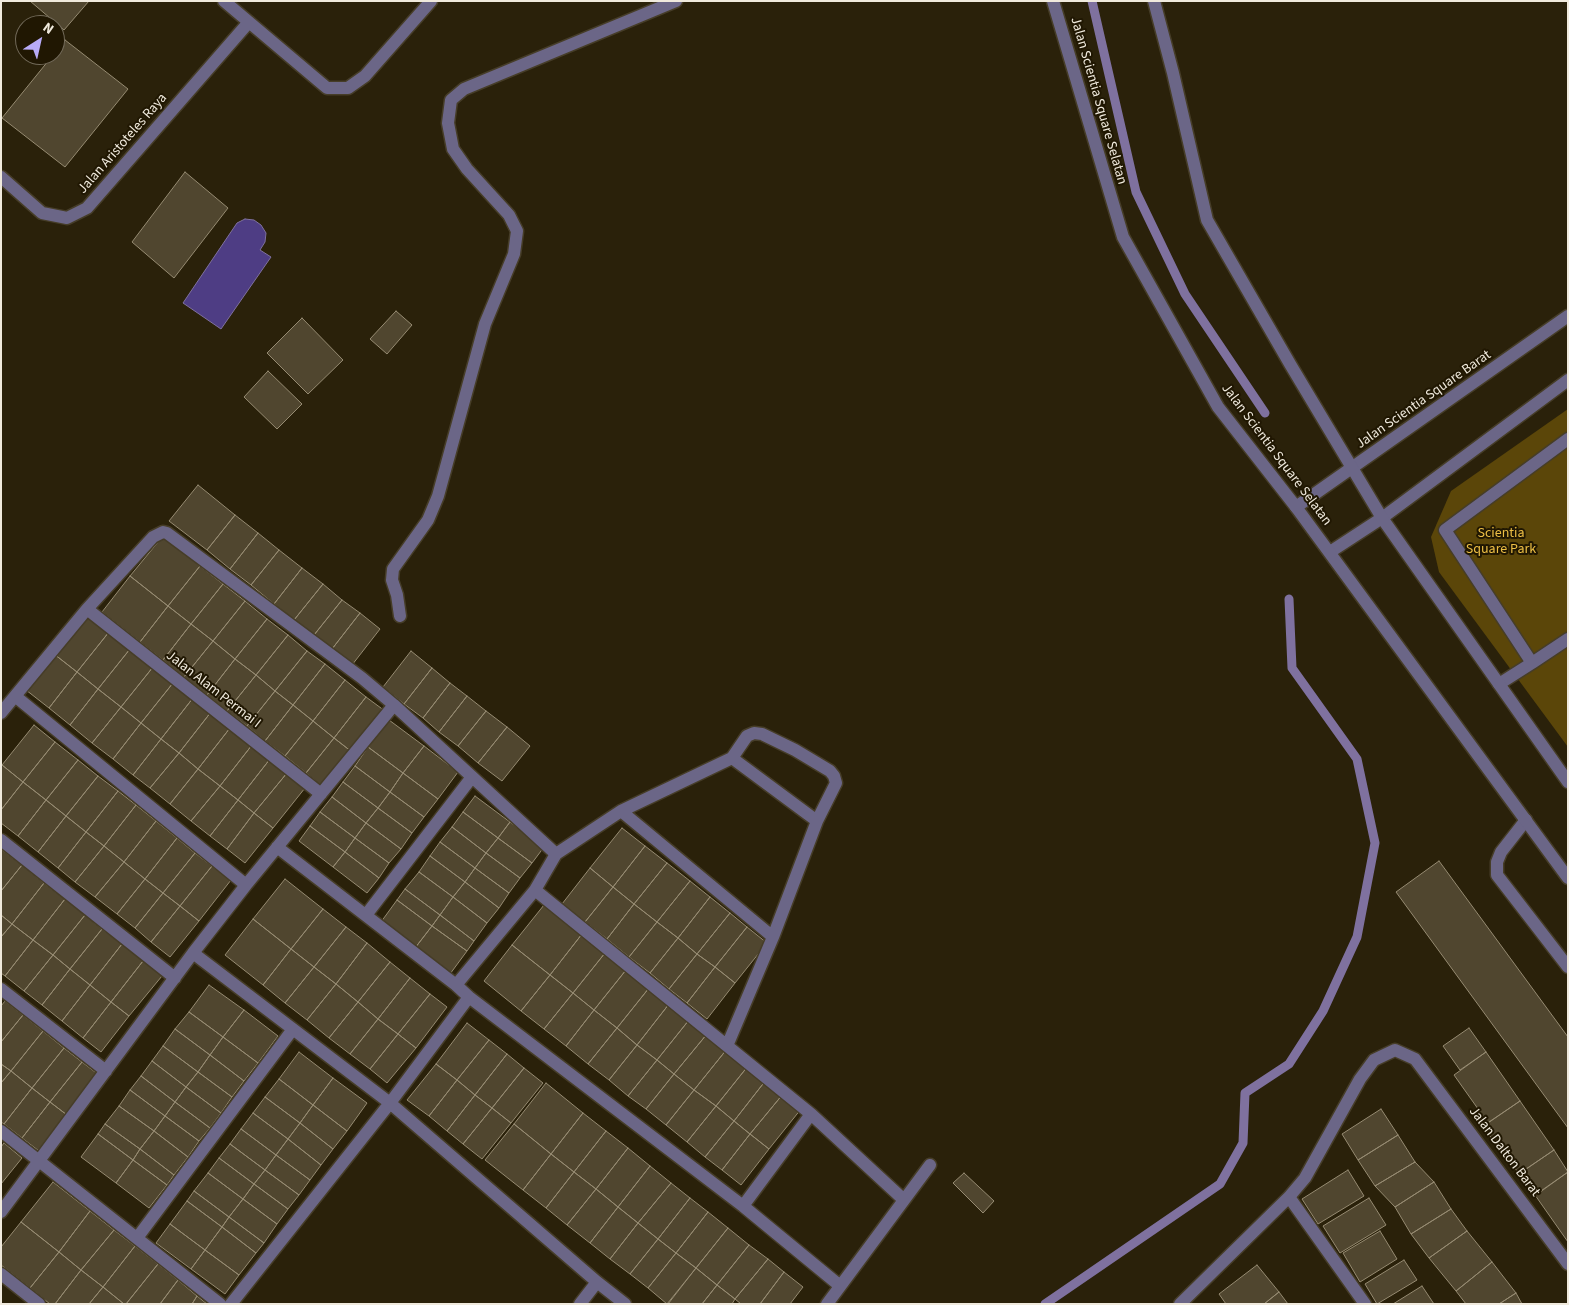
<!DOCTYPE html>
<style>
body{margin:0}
#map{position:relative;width:1569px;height:1305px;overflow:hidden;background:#2a210a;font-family:"Source Sans 3",sans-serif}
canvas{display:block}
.frame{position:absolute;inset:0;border:2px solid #f0eadd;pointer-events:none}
.north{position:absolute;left:15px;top:15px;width:50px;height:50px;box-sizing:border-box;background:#201702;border:1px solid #736b5a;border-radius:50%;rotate:35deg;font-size:14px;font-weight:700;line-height:20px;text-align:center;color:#f0eadd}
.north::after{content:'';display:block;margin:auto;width:18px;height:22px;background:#b8abf7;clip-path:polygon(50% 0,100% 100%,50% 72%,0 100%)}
</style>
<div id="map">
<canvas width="1569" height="1305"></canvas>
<div class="frame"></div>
<div class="north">N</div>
</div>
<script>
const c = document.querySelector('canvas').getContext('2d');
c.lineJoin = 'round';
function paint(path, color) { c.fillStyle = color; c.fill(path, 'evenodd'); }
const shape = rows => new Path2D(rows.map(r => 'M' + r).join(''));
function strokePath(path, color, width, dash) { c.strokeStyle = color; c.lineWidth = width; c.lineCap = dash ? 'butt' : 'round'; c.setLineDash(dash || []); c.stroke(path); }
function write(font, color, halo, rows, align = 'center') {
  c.font = font + ' "Source Sans 3",sans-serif'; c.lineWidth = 4; c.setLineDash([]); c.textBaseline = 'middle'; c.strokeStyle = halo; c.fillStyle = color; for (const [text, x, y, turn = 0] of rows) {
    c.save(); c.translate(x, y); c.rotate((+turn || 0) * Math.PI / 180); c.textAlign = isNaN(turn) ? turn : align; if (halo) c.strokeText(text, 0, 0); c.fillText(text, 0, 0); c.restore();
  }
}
paint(shape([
 [1568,409,1568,747,1439,572,1431,537,1451,491]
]), '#5b4609');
const water = shape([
 [245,219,254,220,261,225,266,233,265,242,260,250,271,257,221,329,183,303,237,223,245,219]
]);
paint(water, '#4e3d84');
strokePath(water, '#7f719f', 1);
strokePath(shape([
 [1092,1,1136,192,1185,294,1265,413],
 [1045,1304,1220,1184,1243,1143,1245,1093,1289,1064,1323,1011,1357,937,1375,843,1357,759,1292,668,1289,599]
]), '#7f719f', 9);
const building = shape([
 [30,1,89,1,64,30,30,1],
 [65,40,128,89,65,167,2,118,53,55,55,55,65,40],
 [185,172,228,208,174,278,132,242,185,172],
 [396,311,412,325,387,354,370,339,396,311],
 [302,318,343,360,308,394,267,353,302,318],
 [268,371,302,404,277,429,244,397,268,371],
 [198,485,235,515,207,550,169,521,198,485],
 [235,515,258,533,230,569,207,550,235,515],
 [258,533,279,550,251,585,230,569,258,533],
 [163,536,200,566,168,606,130,576,163,536],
 [279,550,302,568,274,604,251,585,279,550],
 [200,566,223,584,191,624,168,606,200,566],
 [302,568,323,584,294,620,274,604,302,568],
 [130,576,168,606,140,642,102,612,130,576],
 [223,584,245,601,213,641,191,624,223,584],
 [323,584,342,600,314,635,294,620,323,584],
 [342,600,360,613,332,649,314,635,342,600],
 [245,601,267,619,235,659,213,641,245,601],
 [168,606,191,624,163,660,140,642,168,606],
 [360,613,380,629,352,665,332,649,360,613],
 [86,614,109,632,77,672,54,654,86,614],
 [267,619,288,635,256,675,235,659,267,619],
 [191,624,213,641,184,677,163,660,191,624],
 [109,632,130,649,98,689,77,672,109,632],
 [288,635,307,651,275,691,256,675,288,635],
 [213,641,235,659,207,695,184,677,213,641],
 [130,649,153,667,121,707,98,689,130,649],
 [307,651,325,664,293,705,275,691,307,651],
 [411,651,432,668,404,704,383,687,411,651],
 [54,654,77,672,49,708,26,690,54,654],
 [235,659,256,675,227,711,207,695,235,659],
 [325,664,345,680,313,721,293,705,325,664],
 [153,667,173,683,141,723,121,707,153,667],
 [432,668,450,683,423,718,404,704,432,668],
 [77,672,98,689,70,725,49,708,77,672],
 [256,675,275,691,247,726,227,711,256,675],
 [345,680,366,697,334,738,313,721,345,680],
 [173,683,193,698,161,739,141,723,173,683],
 [450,683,467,696,439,732,423,718,450,683],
 [98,689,121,707,92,743,70,725,98,689],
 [275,691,293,705,265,741,247,726,275,691],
 [467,696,486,711,458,746,439,732,467,696],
 [366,697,385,711,352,752,334,738,366,697],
 [193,698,211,712,179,753,161,739,193,698],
 [293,705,313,721,285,756,265,741,293,705],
 [121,707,141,723,113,759,92,743,121,707],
 [486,711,507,727,478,763,458,746,486,711],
 [211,712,230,728,198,769,179,753,211,712],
 [389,720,424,746,403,773,368,747,389,720],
 [313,721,334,738,306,773,285,756,313,721],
 [141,723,161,739,133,775,113,759,141,723],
 [34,725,55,742,23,782,2,765,34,725],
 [507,727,530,746,502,781,478,763,507,727],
 [230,728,252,745,220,786,198,769,230,728],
 [334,738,352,752,324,788,306,773,334,738],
 [161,739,179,753,150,788,133,775,161,739],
 [55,742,78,760,46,800,23,782,55,742],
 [252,745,270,759,238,800,220,786,252,745],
 [424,746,458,772,438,799,403,773,424,746],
 [368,747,403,773,390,792,355,766,368,747],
 [179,753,198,769,170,804,150,788,179,753],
 [270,759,287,773,254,813,238,800,270,759],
 [78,760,98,776,66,816,46,800,78,760],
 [2,765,23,782,1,810,1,766,2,765],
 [355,766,390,792,378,808,343,782,355,766],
 [198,769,220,786,191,821,170,804,198,769],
 [287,773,305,788,273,828,254,813,287,773],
 [403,773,438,799,424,817,390,792,403,773],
 [98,776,118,791,86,832,66,816,98,776],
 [23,782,46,800,18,836,1,823,1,810,23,782],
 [343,782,378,808,366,823,332,797,343,782],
 [220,786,238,800,210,836,191,821,220,786],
 [118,791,136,805,104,846,86,832,118,791],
 [390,792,424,817,412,833,378,808,390,792],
 [475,796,510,822,498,838,463,812,475,796],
 [332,797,366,823,355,838,320,812,332,797],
 [46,800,66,816,38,852,18,836,46,800],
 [238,800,254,813,227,849,210,836,238,800],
 [136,805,156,821,124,862,104,846,136,805],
 [378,808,412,833,401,849,366,823,378,808],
 [320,812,355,838,345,852,310,826,320,812],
 [463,812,498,838,486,853,452,827,463,812],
 [254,813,273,828,245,863,227,849,254,813],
 [66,816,86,832,58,868,38,852,66,816],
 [156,821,177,838,145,879,124,862,156,821],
 [510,822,544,847,532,863,498,838,510,822],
 [366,823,401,849,389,863,355,838,366,823],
 [310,826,345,852,333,867,299,841,310,826],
 [452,827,486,853,475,868,440,842,452,827],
 [622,828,645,846,613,887,590,868,622,828],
 [86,832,104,846,75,882,58,868,86,832],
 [177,838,195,853,163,893,145,879,177,838],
 [355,838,389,863,379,878,345,852,355,838],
 [498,838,532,863,520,878,486,853,498,838],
 [440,842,475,868,465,882,430,856,440,842],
 [104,846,124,862,95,897,75,882,104,846],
 [645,846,667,863,634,904,613,887,645,846],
 [1,849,22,865,1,891,1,849],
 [345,852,379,878,367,893,333,867,345,852],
 [195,853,212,866,180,906,163,893,195,853],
 [486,853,520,878,509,893,475,868,486,853],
 [430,856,465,882,453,897,419,872,430,856],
 [1439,861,1568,1037,1568,1128,1396,892,1439,861],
 [124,862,145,879,117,914,95,897,124,862],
 [667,863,690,881,657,922,634,904,667,863],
 [22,865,44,883,12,924,1,915,1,891,22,865],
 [212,866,231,880,199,921,180,906,212,866],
 [475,868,509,893,499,908,465,882,475,868],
 [590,868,613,887,585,922,562,904,590,868],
 [419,872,453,897,440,915,405,889,419,872],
 [145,879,163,893,135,928,117,914,145,879],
 [285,879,323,909,291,949,253,919,285,879],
 [690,881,710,897,678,938,657,922,690,881],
 [465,882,499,908,487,923,453,897,465,882],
 [44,883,65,899,33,940,12,924,44,883],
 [613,887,634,904,607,939,585,922,613,887],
 [405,889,440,915,432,926,397,900,405,889],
 [163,893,180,906,151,942,135,928,163,893],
 [453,897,487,923,474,941,440,915,453,897],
 [710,897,730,913,697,954,678,938,710,897],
 [65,899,85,915,53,955,33,940,65,899],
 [397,900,432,926,415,948,381,922,397,900],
 [634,904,657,922,629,957,607,939,634,904],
 [544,905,582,934,550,975,512,945,544,905],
 [180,906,199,921,170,957,151,942,180,906],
 [323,909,346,927,314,967,291,949,323,909],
 [730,913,747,927,715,967,697,954,730,913],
 [1,915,12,924,1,937,1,915],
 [85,915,102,929,70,969,53,955,85,915],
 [440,915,474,941,467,951,432,926,440,915],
 [253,919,291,949,263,985,225,955,253,919],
 [657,922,678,938,650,973,629,957,657,922],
 [12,924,33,940,5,976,1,973,1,937,12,924],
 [432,926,467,951,450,974,415,948,432,926],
 [346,927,367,943,336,984,314,967,346,927],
 [747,927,767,943,735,983,715,967,747,927],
 [102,929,122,944,90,985,70,969,102,929],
 [582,934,605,953,573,993,550,975,582,934],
 [678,938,697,954,669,989,650,973,678,938],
 [33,940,53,955,24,991,5,976,33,940],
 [367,943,390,962,358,1002,336,984,367,943],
 [122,944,143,961,111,1002,90,985,122,944],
 [512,945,550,975,521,1011,484,981,512,945],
 [291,949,314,967,285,1003,263,985,291,949],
 [605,953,626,970,594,1010,573,993,605,953],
 [697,954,715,967,687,1003,669,989,697,954],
 [53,955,70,969,42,1005,24,991,53,955],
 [143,961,162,976,129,1016,111,1002,143,961],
 [390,962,410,978,378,1019,358,1002,390,962],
 [314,967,336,984,307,1020,285,1003,314,967],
 [715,967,735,983,707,1019,687,1003,715,967],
 [70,969,90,985,62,1021,42,1005,70,969],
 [626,970,649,988,617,1028,594,1010,626,970],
 [550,975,573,993,544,1029,521,1011,550,975],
 [410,978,430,994,398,1034,378,1019,410,978],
 [336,984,358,1002,329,1038,307,1020,336,984],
 [90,985,111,1002,83,1038,62,1021,90,985],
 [209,985,244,1010,223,1037,189,1012,209,985],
 [649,988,669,1004,637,1045,617,1028,649,988],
 [573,993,594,1010,566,1046,544,1029,573,993],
 [430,994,447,1007,416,1048,398,1034,430,994],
 [5,1001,23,1015,1,1042,1,1006,5,1001],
 [111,1002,129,1016,101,1052,83,1038,111,1002],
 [358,1002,378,1019,350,1054,329,1038,358,1002],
 [669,1004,689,1020,657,1060,637,1045,669,1004],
 [244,1010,278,1036,258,1063,223,1037,244,1010],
 [594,1010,617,1028,588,1064,566,1046,594,1010],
 [189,1012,223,1037,210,1055,175,1029,189,1012],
 [23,1015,43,1031,11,1071,1,1064,1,1042,23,1015],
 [378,1019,398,1034,370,1069,350,1054,378,1019],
 [689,1020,707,1034,674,1074,657,1060,689,1020],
 [467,1023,489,1040,457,1080,436,1064,467,1023],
 [617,1028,637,1045,609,1080,588,1064,617,1028],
 [1469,1028,1486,1052,1460,1070,1443,1046,1469,1028],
 [175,1029,210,1055,198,1072,163,1046,175,1029],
 [43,1031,64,1048,32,1088,11,1071,43,1031],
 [398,1034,416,1048,387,1083,370,1069,398,1034],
 [707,1034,727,1049,694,1090,674,1074,707,1034],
 [223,1037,258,1063,244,1081,210,1055,223,1037],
 [489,1040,507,1054,475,1095,457,1080,489,1040],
 [637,1045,657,1060,628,1096,609,1080,637,1045],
 [163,1046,198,1072,186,1087,152,1061,163,1046],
 [64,1048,82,1062,50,1102,32,1088,64,1048],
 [727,1049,748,1066,716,1106,694,1090,727,1049],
 [299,1052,333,1078,313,1105,279,1079,299,1052],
 [1486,1052,1520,1101,1488,1123,1454,1075,1486,1052],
 [507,1054,524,1068,492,1108,475,1095,507,1054],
 [210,1055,244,1081,232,1097,198,1072,210,1055],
 [657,1060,674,1074,646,1109,628,1096,657,1060],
 [152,1061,186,1087,175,1102,141,1076,152,1061],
 [82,1062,99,1075,67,1115,50,1102,82,1062],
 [1,1064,11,1071,1,1083,1,1064],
 [436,1064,457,1080,429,1116,407,1100,436,1064],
 [748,1066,766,1080,734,1121,716,1106,748,1066],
 [524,1068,543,1083,511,1123,492,1108,524,1068],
 [11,1071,32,1088,4,1124,1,1122,1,1083,11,1071],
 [198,1072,232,1097,221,1113,186,1087,198,1072],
 [674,1074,694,1090,666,1125,646,1109,674,1074],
 [141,1076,175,1102,165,1116,130,1090,141,1076],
 [333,1078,367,1103,347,1131,313,1105,333,1078],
 [279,1079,313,1105,300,1123,265,1097,279,1079],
 [457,1080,475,1095,447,1131,429,1116,457,1080],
 [766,1080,783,1094,750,1134,734,1121,766,1080],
 [546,1083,583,1113,551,1154,514,1124,546,1083],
 [186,1087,221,1113,210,1128,175,1102,186,1087],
 [32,1088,50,1102,22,1138,4,1124,32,1088],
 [130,1090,165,1116,154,1131,119,1106,130,1090],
 [694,1090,716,1106,687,1142,666,1125,694,1090],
 [783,1094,801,1109,769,1149,750,1134,783,1094],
 [475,1095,492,1108,463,1144,447,1131,475,1095],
 [265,1097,300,1123,288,1139,253,1113,265,1097],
 [1520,1101,1554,1150,1519,1174,1503,1151,1501,1152,1483,1126,1520,1101],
 [50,1102,67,1115,39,1151,22,1138,50,1102],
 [175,1102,210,1128,199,1141,165,1116,175,1102],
 [313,1105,347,1131,333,1149,300,1123,313,1105],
 [119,1106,154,1131,140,1149,105,1124,119,1106],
 [716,1106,734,1121,705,1157,687,1142,716,1106],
 [492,1108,511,1123,482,1159,463,1144,492,1108],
 [1381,1109,1398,1135,1358,1160,1342,1134,1381,1109],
 [253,1113,288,1139,276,1155,241,1129,253,1113],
 [583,1113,606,1131,574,1172,551,1154,583,1113],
 [165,1116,199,1141,188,1157,154,1131,165,1116],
 [734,1121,750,1134,722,1170,705,1157,734,1121],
 [300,1123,333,1149,321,1165,288,1139,300,1123],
 [105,1124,140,1149,133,1160,98,1134,105,1124],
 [514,1124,551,1154,523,1190,485,1160,514,1124],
 [241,1129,276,1155,265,1170,230,1144,241,1129],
 [154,1131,188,1157,174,1175,140,1149,154,1131],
 [606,1131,628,1148,596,1189,574,1172,606,1131],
 [98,1134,133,1160,116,1183,81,1157,98,1134],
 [750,1134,769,1149,741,1185,722,1170,750,1134],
 [1398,1135,1415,1162,1375,1186,1358,1160,1398,1135],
 [288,1139,321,1165,310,1180,276,1155,288,1139],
 [4,1143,22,1158,1,1184,1,1147,4,1143],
 [230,1144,265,1170,254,1184,219,1158,230,1144],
 [628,1148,650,1166,618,1207,596,1189,628,1148],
 [140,1149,174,1175,167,1185,133,1160,140,1149],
 [1554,1150,1568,1172,1536,1195,1520,1173,1554,1150],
 [551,1154,574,1172,546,1208,523,1190,551,1154],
 [276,1155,310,1180,299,1195,265,1170,276,1155],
 [219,1158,254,1184,243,1199,208,1173,219,1158],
 [133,1160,167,1185,149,1208,116,1183,133,1160],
 [1415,1162,1434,1182,1395,1207,1375,1186,1415,1162],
 [650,1166,671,1183,638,1223,618,1207,650,1166],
 [265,1170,299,1195,288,1209,254,1184,265,1170],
 [1348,1170,1364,1196,1318,1224,1302,1199,1348,1170],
 [574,1172,596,1189,567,1225,546,1208,574,1172],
 [1568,1172,1568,1242,1535,1195,1568,1172],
 [208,1173,243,1199,229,1217,194,1191,208,1173],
 [964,1173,994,1201,983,1213,953,1183,964,1173],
 [53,1182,90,1211,59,1252,21,1222,53,1182],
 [1434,1182,1451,1209,1411,1234,1395,1207,1434,1182],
 [671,1183,690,1198,658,1239,638,1223,671,1183],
 [254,1184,288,1209,277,1224,243,1199,254,1184],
 [596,1189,618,1207,590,1243,567,1225,596,1189],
 [194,1191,229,1217,222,1227,187,1201,194,1191],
 [690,1198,708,1212,676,1253,658,1239,690,1198],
 [1369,1198,1386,1225,1340,1253,1323,1226,1369,1198],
 [243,1199,277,1224,264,1243,229,1217,243,1199],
 [187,1201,222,1227,205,1250,170,1224,187,1201],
 [618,1207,638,1223,610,1259,590,1243,618,1207],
 [1451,1209,1467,1231,1429,1258,1411,1234,1451,1209],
 [90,1211,114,1230,81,1270,59,1252,90,1211],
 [708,1212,728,1228,696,1268,676,1253,708,1212],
 [229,1217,264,1243,256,1253,222,1227,229,1217],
 [21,1222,59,1252,30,1288,1,1265,1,1247,21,1222],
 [638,1223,658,1239,630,1274,610,1259,638,1223],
 [170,1224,205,1250,191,1269,156,1243,170,1224],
 [222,1227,256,1253,239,1275,205,1250,222,1227],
 [728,1228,749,1245,717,1285,696,1268,728,1228],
 [114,1230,135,1246,103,1287,81,1270,114,1230],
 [1380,1231,1397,1259,1360,1282,1343,1253,1380,1231],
 [1467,1231,1492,1262,1456,1291,1429,1258,1467,1231],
 [658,1239,676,1253,648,1288,630,1274,658,1239],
 [749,1245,768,1259,735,1299,717,1285,749,1245],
 [135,1246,158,1264,126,1304,124,1304,103,1287,135,1246],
 [205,1250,239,1275,225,1294,191,1269,205,1250],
 [59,1252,81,1270,55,1304,50,1304,30,1288,59,1252],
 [676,1253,696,1268,667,1304,648,1288,676,1253],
 [768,1259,784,1272,760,1304,741,1304,735,1299,768,1259],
 [1404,1260,1417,1280,1377,1304,1365,1284,1404,1260],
 [1492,1262,1516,1293,1499,1304,1466,1304,1456,1291,1492,1262],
 [158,1264,178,1280,160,1304,126,1304,158,1264],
 [1257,1265,1279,1292,1264,1304,1226,1304,1219,1294,1257,1265],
 [696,1268,717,1285,702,1304,668,1304,696,1268],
 [81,1270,103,1287,89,1304,55,1304,81,1270],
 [784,1272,803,1287,790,1304,760,1304,784,1272],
 [178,1280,197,1296,192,1304,160,1304,178,1280],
 [717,1285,735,1299,732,1304,702,1304,717,1285],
 [1422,1286,1434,1304,1393,1304,1422,1286],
 [103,1287,124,1304,89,1304,103,1287],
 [1279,1292,1288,1304,1264,1304,1279,1292],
 [1516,1293,1522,1304,1499,1304,1516,1293],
 [197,1296,207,1304,192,1304,197,1296]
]);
paint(building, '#50462f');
strokePath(building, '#968b72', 1);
const service = shape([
 [1568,439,1445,530,1532,663,1568,639],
 [1499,684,1532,663],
 [1526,820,1501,852,1497,862,1497,875,1568,967]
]);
const minor = shape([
 [224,1,327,88,348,88,365,76,431,1],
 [1,177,42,213,67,218,87,208,249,22],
 [1296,507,1568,316],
 [1330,552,1382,518,1568,380],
 [87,609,321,794],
 [400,616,397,595,392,580,393,569,428,520,438,496,485,324,514,254,517,231,509,215,467,169,453,149,448,123,451,100,464,89,676,1],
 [15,696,246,885],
 [1,713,87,609,153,537,163,532,167,533,362,678,394,705,556,854,621,811,732,758,747,736,754,733,762,734,795,750,830,771,834,776,836,783,817,821,773,937,727,1046],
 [732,758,817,821],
 [621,811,773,937],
 [1,840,175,978],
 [277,847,456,985,469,997,743,1206,839,1285],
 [535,890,811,1114,904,1200],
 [366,915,472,777],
 [193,953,390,1103,597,1282,625,1304],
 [456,985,535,890,556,854],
 [1,989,106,1071],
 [1,1131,220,1304],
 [1289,1197,1365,1304],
 [743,1206,811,1114],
 [1,1212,193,953,246,885,394,705],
 [137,1238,293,1029],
 [1,1274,39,1304],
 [231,1304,390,1103,469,997],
 [580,1304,597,1282],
 [827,1304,930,1165],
 [1180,1304,1289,1197,1305,1178,1360,1079,1374,1060,1395,1050,1415,1059,1568,1264]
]);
const tertiary = shape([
 [1053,1,1123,237,1218,407,1296,507,1568,878],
 [1154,1,1173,73,1207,220,1290,364,1382,518,1568,782]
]);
strokePath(service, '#463d28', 15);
strokePath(minor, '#463d28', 15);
strokePath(tertiary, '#463d28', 15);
strokePath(service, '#6b6687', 12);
strokePath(minor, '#6b6687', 12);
strokePath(tertiary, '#6b6687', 12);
write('14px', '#f0eadd', '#201702', [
 ["Jalan Scientia Square Selatan",1098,101,74],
 ["Jalan Aristoteles Raya",123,144,-49],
 ["Jalan Scientia Square Barat",1424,400,-35],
 ["Jalan Scientia Square Selatan",1276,455,53],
 ["Jalan Alam Permai I",213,690,38],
 ["Jalan Dalton Barat",1504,1152,53]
]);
write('14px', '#edbf45', '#201702', [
 ["Scientia",1501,534],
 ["Square Park",1501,550]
]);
</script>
